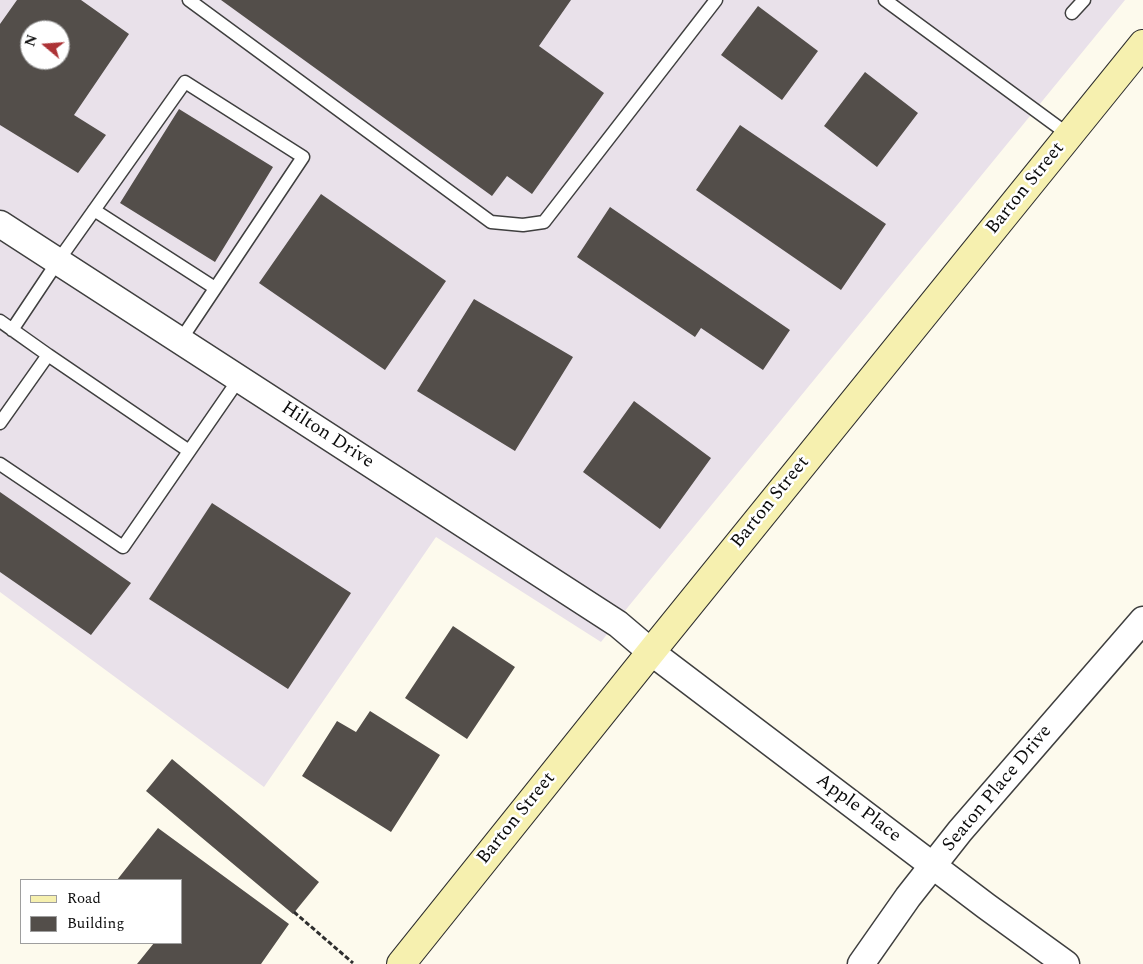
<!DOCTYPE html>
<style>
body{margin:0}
#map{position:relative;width:1143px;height:964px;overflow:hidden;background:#fdfaed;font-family:Spectral,serif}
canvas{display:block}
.legend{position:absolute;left:20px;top:879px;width:162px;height:65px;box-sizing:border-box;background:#fff;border:1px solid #9e9e9e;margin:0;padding:6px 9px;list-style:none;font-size:15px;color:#0c0c0c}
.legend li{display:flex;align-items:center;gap:10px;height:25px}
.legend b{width:25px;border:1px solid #9e9e9e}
.north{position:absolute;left:20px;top:20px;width:50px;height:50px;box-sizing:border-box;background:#fff;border:1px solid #9e9e9e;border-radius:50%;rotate:288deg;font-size:14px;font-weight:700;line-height:20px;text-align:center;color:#0c0c0c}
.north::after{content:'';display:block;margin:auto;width:18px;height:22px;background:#ad3336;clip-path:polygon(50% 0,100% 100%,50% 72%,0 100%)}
</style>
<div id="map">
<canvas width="1143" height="964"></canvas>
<ul class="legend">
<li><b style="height:6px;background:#f6f0af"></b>Road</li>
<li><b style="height:14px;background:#534e4a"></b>Building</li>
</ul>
<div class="north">N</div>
</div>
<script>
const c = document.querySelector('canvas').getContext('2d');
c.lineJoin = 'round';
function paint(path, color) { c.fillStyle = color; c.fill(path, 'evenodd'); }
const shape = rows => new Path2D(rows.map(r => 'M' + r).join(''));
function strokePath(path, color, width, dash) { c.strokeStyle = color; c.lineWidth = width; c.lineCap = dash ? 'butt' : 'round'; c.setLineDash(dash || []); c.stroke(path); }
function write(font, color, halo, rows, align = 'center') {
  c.font = font + ' Spectral,serif'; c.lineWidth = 5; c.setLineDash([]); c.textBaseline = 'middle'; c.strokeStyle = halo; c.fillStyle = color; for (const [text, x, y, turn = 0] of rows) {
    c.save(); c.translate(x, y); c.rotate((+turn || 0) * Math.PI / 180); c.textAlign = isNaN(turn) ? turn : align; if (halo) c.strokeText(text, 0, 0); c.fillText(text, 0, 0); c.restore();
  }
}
paint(shape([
 [0,0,1125,0,628,607,601,642,436,537,264,787,0,592],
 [30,30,60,30,60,60,30,60]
]), '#e9e1ea');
paint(shape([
 [17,0,81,0,129,34,74,115,106,135,78,173,0,125,0,24],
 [30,30,60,30,60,60,30,60],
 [221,0,571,0,539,46,604,93,532,194,507,176,492,196],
 [758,6,818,51,782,100,721,55],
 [865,72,918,113,877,167,824,126],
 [179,109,273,167,215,262,120,203],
 [740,125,886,224,841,290,696,190],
 [321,194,446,281,385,370,259,283],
 [610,207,790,330,763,370,701,328,695,337,577,257],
 [474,299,573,357,515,451,417,391],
 [634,401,711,458,660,529,583,472],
 [0,492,131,583,91,635,0,572],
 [212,503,351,593,288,689,149,599],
 [453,626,515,667,467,739,405,698],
 [370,711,440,755,391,832,302,776,337,721,356,732],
 [172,759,319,882,293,914,146,791],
 [158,828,289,924,261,964,137,964,154,943,181,943,181,880,117,880]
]), '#534e4a');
const lane = shape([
 [189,0,491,222,523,225,544,222,716,0],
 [885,0,1069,135],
 [1072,13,1084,0],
 [94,210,215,288],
 [0,321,48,355],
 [12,330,58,261,185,82,303,157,180,341],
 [0,423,48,355,189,451],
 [0,464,123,547,239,379]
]);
const street = shape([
 [0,224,618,624,651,652,986,906,1066,964],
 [861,964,908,897,960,831,1143,620]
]);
const secondary = shape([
 [401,964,651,652,1143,44]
]);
strokePath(lane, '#3f3f3f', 15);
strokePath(street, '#3f3f3f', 29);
strokePath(secondary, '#2e2e2e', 30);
strokePath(shape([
 [294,912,353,963]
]), '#2e2e2e', 3, [5, 2.5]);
strokePath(lane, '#fff', 12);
strokePath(street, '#fff', 26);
strokePath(secondary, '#f6f0af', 28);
write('19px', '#0c0c0c', '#fff', [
 ["Barton Street",1026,189,-51],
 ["Hilton Drive",327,436,33],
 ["Barton Street",771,503,-51],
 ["Seaton Place Drive",998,789,-50],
 ["Apple Place",858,809,37],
 ["Barton Street",517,819,-51]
]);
</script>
